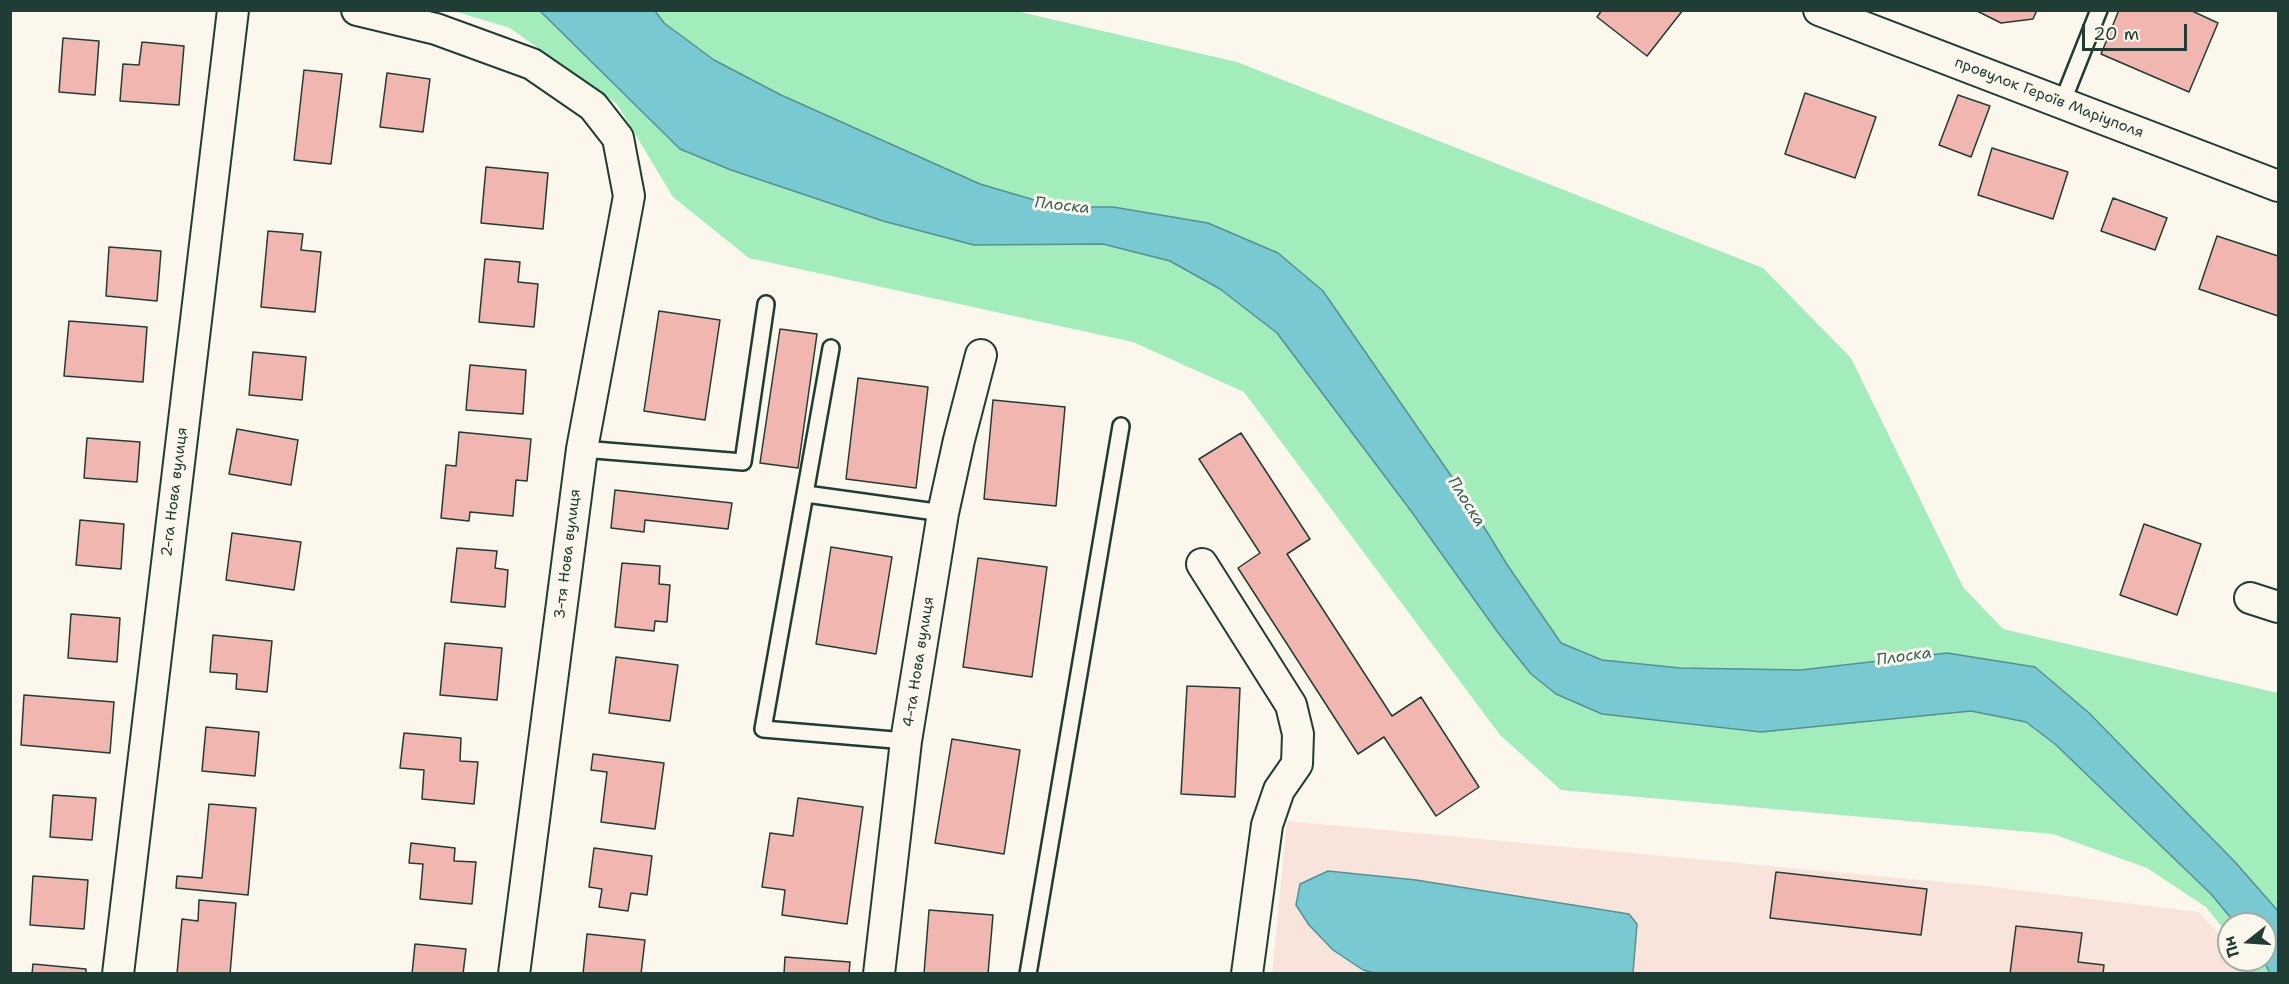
<!DOCTYPE html>
<meta charset="utf-8">
<style>
body{margin:0}
#map{position:relative;width:2289px;height:984px;overflow:hidden;background:#fbf7ec;font-family:"Shantell Sans",sans-serif}
canvas{display:block}
.frame{position:absolute;inset:0;border:12px solid #1f3d34;pointer-events:none}
.north{position:absolute;left:2217px;top:912px;width:60px;height:60px;box-sizing:border-box;background:#fbf7ec;border:2px solid #a3ada2;border-radius:50%;rotate:253deg;font-size:16px;font-weight:700;line-height:24px;text-align:center;color:#1f3d34}
.north::after{content:'';display:block;margin:auto;width:21px;height:27px;background:#1f3d34;clip-path:polygon(50% 0,100% 100%,50% 72%,0 100%)}
.scale{position:absolute;left:2082px;top:24px;width:105px;height:27px;box-sizing:border-box;border:3px solid #1f3d34;border-top:0;padding-left:8px;font-size:18px;line-height:21px;white-space:nowrap;color:#1f3d34;-webkit-text-stroke:4px #fbf7ec;paint-order:stroke}
</style>
<div id="map">
<canvas width="2289" height="984"></canvas>
<div class="frame"></div>
<div class="north">Пн</div>
<div class="scale">20 m</div>
</div>
<script>
const c = document.querySelector('canvas').getContext('2d');
c.lineJoin = 'round';
function paint(path, color) { c.fillStyle = color; c.fill(path, 'evenodd'); }
const shape = rows => new Path2D(rows.map(r => 'M' + r).join(''));
function strokePath(path, color, width, dash) { c.strokeStyle = color; c.lineWidth = width; c.lineCap = dash ? 'butt' : 'round'; c.setLineDash(dash || []); c.stroke(path); }
function write(font, color, halo, rows, align = 'center') {
  c.font = font + ' "Shantell Sans",sans-serif'; c.lineWidth = 6; c.setLineDash([]); c.textBaseline = 'middle'; c.strokeStyle = halo; c.fillStyle = color; for (const [text, x, y, turn = 0] of rows) {
    c.save(); c.translate(x, y); c.rotate((+turn || 0) * Math.PI / 180); c.textAlign = isNaN(turn) ? turn : align; if (halo) c.strokeText(text, 0, 0); c.fillText(text, 0, 0); c.restore();
  }
}
paint(shape([
 [1287,821,1984,886,2199,912,2229,945,2229,960,2240,960,2244,973,1272,974]
]), '#f8e4da');
paint(shape([
 [454,11,1016,11,1237,62,1763,268,1851,358,1963,587,2003,629,2278,693,2278,973,2251,973,2246,960,2265,960,2265,924,2229,924,2229,936,2206,907,2147,868,2053,834,1561,790,1500,735,1244,392,1133,342,749,258,673,197,617,104,510,28]
]), '#a3ecbb');
const water = shape([
 [540,11,655,11,664,23,714,60,781,95,980,184,1058,207,1113,207,1208,223,1278,253,1323,291,1463,493,1508,566,1561,643,1602,660,1680,668,1801,670,1947,653,2035,667,2088,712,2235,862,2278,911,2278,973,2270,973,2263,960,2265,960,2265,924,2236,924,2211,894,2055,744,2026,722,1971,711,1761,732,1602,714,1556,694,1531,674,1499,634,1411,511,1277,333,1220,289,1170,261,1103,244,974,245,883,221,731,170,680,149,540,11],
 [1328,871,1416,880,1629,914,1637,924,1633,973,1378,974,1363,970,1333,950,1309,925,1296,905,1300,884,1328,871]
]);
paint(water, '#79c9d3');
strokePath(water, '#559193', 1.5);
const building = shape([
 [1602,10,1683,10,1647,56,1597,17,1602,10],
 [1975,10,2037,10,2033,19,2001,23,1975,10],
 [2119,10,2190,10,2218,23,2189,92,2101,54,2119,10],
 [63,38,99,41,95,95,59,92,63,38],
 [142,42,184,46,179,105,120,101,123,64,139,65,142,42],
 [304,70,342,74,331,164,294,160,304,70],
 [387,73,430,79,423,132,380,127,387,73],
 [1805,93,1876,117,1855,178,1785,154,1805,93],
 [1958,95,1990,106,1971,157,1939,145,1958,95],
 [1992,148,2068,172,2053,219,1978,195,1992,148],
 [486,167,548,173,543,229,481,223,486,167],
 [2113,198,2167,218,2155,250,2101,231,2113,198],
 [268,231,303,234,301,250,321,252,315,312,261,307,268,231],
 [2217,236,2278,256,2278,316,2199,289,2217,236],
 [109,247,161,251,157,301,106,296,109,247],
 [485,259,520,262,518,282,538,284,534,327,479,322,485,259],
 [659,311,720,320,705,420,644,411,659,311],
 [69,321,147,327,143,382,64,376,69,321],
 [780,329,817,334,798,468,760,463,780,329],
 [253,352,306,357,302,400,249,395,253,352],
 [470,365,526,370,523,414,466,410,470,365],
 [858,378,928,387,916,488,846,479,858,378],
 [993,400,1065,407,1056,506,984,499,993,400],
 [237,429,298,440,291,485,229,474,237,429],
 [459,432,531,439,527,481,516,480,513,516,470,512,469,521,441,518,446,465,456,466,459,432],
 [1241,433,1310,539,1287,554,1392,716,1421,697,1479,787,1436,816,1384,737,1358,754,1238,568,1260,553,1199,459,1241,433],
 [87,438,140,442,137,482,84,478,87,438],
 [615,490,732,503,728,529,645,520,644,532,611,528,615,490],
 [80,520,124,524,121,569,76,565,80,520],
 [2144,524,2201,544,2177,615,2120,595,2144,524],
 [232,533,301,542,294,590,226,580,232,533],
 [831,547,892,557,876,654,816,644,831,547],
 [457,548,497,551,495,568,508,570,505,607,451,602,457,548],
 [978,558,1047,567,1032,677,963,667,978,558],
 [622,563,660,566,659,584,670,585,667,622,655,621,654,631,615,627,622,563],
 [71,614,120,618,117,662,68,658,71,614],
 [213,635,272,641,267,692,236,689,237,674,210,672,213,635],
 [445,643,502,648,497,700,440,695,445,643],
 [616,657,678,665,670,721,609,713,616,657],
 [1187,686,1240,688,1235,797,1181,794,1187,686],
 [24,695,114,702,110,753,21,745,24,695],
 [206,727,259,732,255,776,202,771,206,727],
 [404,733,461,738,460,761,478,762,474,804,422,799,424,770,400,768,404,733],
 [952,739,1020,750,1004,854,935,843,952,739],
 [593,754,664,763,655,829,601,822,607,772,591,770,593,754],
 [53,795,96,798,92,840,50,837,53,795],
 [798,798,863,807,847,924,782,915,785,890,762,887,770,833,793,836,798,798],
 [209,804,256,808,248,895,176,888,177,876,202,878,209,804],
 [411,843,455,848,454,861,476,862,472,904,420,899,423,864,409,863,411,843],
 [594,848,652,856,647,895,631,893,628,911,599,907,602,889,589,887,594,848],
 [1776,872,1927,889,1921,935,1770,918,1776,872],
 [33,876,88,880,84,929,30,925,33,876],
 [199,900,236,903,230,974,177,974,182,919,198,921,199,900],
 [929,910,993,915,988,974,924,974,929,910],
 [2016,926,2082,933,2078,962,2104,965,2103,974,2010,974,2016,926],
 [587,934,645,940,641,974,583,974,587,934],
 [415,944,466,949,463,974,412,974,415,944],
 [785,957,850,962,849,974,784,974,785,957],
 [33,964,86,969,86,974,32,974,33,964]
]);
paint(building, '#f2b6b1');
strokePath(building, '#1f3d34', 1.5);
const lane = shape([
 [2062,103,2099,10],
 [831,348,763,729,906,741],
 [582,449,743,462,766,304],
 [806,494,943,513],
 [1028,974,1121,426]
]);
const street = shape([
 [357,10,436,29,532,64,593,106,618,138,629,196,582,449,514,974],
 [1819,10,2278,186],
 [1202,564,1291,705,1298,734,1297,764,1279,790,1267,825,1247,974],
 [2250,598,2278,607],
 [118,974,233,10],
 [879,974,906,741,943,513,959,440,981,355]
]);
strokePath(lane, '#1f3d34', 20);
strokePath(street, '#1f3d34', 34);
strokePath(lane, '#fbf7ec', 15);
strokePath(street, '#fbf7ec', 30);
write('15px', '#1f3d34', '#fbf7ec', [
 ["провулок Героїв Маріуполя",2049,98,21],
 ["2-га Нова вулиця",175,492,-83],
 ["3-тя Нова вулиця",568,554,-83],
 ["4-та Нова вулиця",919,662,-81]
]);
write('italic 16px', '#36605c', '#fbf7ec', [
 ["Плоска",1062,206,6],
 ["Плоска",1466,502,58],
 ["Плоска",1904,657,-8]
]);
</script>
